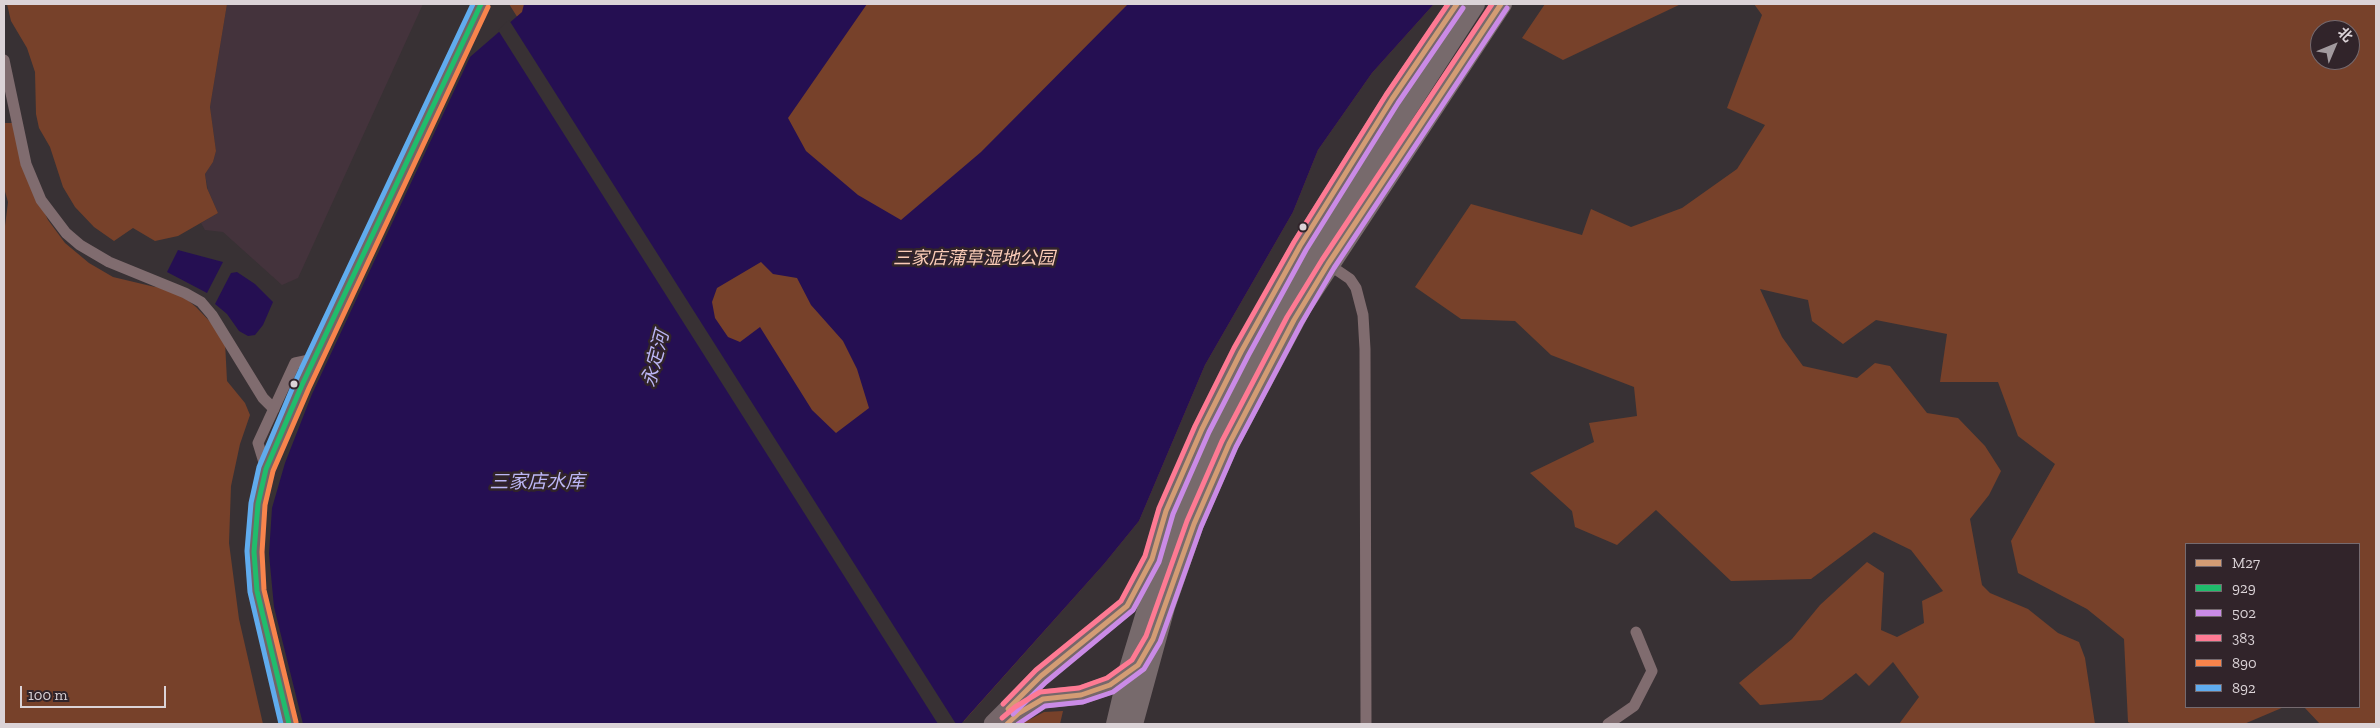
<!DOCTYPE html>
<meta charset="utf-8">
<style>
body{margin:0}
#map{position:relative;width:2380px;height:728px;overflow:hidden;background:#383134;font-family:"Zilla Slab","Noto Sans SC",serif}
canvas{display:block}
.frame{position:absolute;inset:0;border:5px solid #dbd3d7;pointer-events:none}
.legend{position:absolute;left:2185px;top:543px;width:175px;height:165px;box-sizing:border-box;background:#31242a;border:1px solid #756a6f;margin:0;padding:6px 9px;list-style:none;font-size:15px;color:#dbd3d7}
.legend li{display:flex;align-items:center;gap:10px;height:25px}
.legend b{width:25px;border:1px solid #756a6f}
.north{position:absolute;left:2310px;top:20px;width:50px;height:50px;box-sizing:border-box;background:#31242a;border:1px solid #756a6f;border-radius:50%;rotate:45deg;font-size:14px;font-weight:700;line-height:20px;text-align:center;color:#dbd3d7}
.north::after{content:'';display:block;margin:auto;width:18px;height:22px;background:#a29a9e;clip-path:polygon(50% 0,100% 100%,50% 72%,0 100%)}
.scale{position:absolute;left:20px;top:686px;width:146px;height:22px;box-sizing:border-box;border:2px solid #dbd3d7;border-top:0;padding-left:6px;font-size:15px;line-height:18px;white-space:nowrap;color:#dbd3d7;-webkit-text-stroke:4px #31242a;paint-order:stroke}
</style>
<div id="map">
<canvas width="2380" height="728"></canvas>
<div class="frame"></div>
<ul class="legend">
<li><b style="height:6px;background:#d39c74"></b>M27</li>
<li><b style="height:6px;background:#20bc6c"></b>929</li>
<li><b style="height:6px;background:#ca8be6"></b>502</li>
<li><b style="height:6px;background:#fe7a93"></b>383</li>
<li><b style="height:6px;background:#f8844c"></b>890</li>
<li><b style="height:6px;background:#60acee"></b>892</li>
</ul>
<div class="north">北</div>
<div class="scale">100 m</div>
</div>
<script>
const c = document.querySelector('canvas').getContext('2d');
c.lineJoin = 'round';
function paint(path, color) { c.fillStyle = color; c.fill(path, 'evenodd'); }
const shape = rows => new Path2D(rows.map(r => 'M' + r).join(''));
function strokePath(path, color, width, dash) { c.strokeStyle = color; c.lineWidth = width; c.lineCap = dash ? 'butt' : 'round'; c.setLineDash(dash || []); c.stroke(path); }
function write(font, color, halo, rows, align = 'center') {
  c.font = font + ' "Zilla Slab","Noto Sans SC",serif'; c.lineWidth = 5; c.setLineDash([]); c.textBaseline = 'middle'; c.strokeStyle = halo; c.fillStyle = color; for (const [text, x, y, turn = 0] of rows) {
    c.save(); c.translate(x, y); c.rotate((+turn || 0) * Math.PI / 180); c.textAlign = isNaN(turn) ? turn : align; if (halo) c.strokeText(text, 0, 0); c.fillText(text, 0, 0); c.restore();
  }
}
paint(shape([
 [227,4,423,4,298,278,282,285,223,232,205,230,201,223,218,213,208,190,205,174,213,162,216,151,210,107]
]), '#44333c');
paint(shape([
 [7,4,227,4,210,107,216,151,213,162,205,174,207,188,218,213,178,236,155,241,133,228,114,241,94,227,75,207,63,187,50,147,39,128,36,114,35,72,27,48,11,21],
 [509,4,1434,4,1372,73,1318,150,1293,212,1205,365,1139,521,1104,564,964,721],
 [1545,4,1681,4,1563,60,1522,38],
 [1754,4,2376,4,2376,724,2320,724,2304,707,2359,707,2359,544,2186,544,2186,707,2284,707,2244,724,2132,724,2128,722,2124,639,2087,609,2018,573,2011,541,2055,464,2018,436,1998,382,1940,382,1947,334,1876,320,1843,344,1812,321,1808,300,1760,289,1782,337,1803,366,1857,378,1875,363,1890,366,1927,413,1958,418,1985,446,2001,471,1989,495,1970,519,1982,585,1990,593,2028,609,2058,633,2079,642,2085,658,2095,724,1899,724,1919,697,1893,662,1869,686,1856,673,1822,700,1760,705,1739,683,1792,639,1820,605,1867,562,1884,573,1881,630,1897,637,1924,623,1922,601,1943,591,1911,550,1874,532,1811,579,1731,581,1656,510,1617,545,1575,527,1572,511,1530,473,1594,442,1589,423,1637,416,1634,387,1551,355,1515,321,1461,319,1415,287,1471,204,1582,235,1591,209,1631,227,1682,208,1737,169,1765,125,1727,108,1762,15],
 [2320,30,2350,30,2350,60,2320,60],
 [4,123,13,123,33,188,48,220,65,243,89,263,113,277,155,287,173,288,196,307,217,329,225,342,227,381,245,403,250,415,240,444,231,486,229,543,239,619,263,724,4,724,4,234,8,202,4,188],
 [1063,711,1060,724,1021,724,1044,712]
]), '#77412a');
paint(shape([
 [524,4,867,4,788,118,806,151,858,195,901,220,981,152,1128,4,1434,4,1372,73,1318,150,1293,212,1205,365,1139,521,1104,564,961,724,303,724,274,607,269,554,272,508,285,463,312,394,470,57,522,12],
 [761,262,773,274,797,278,811,305,843,341,857,369,869,408,836,433,812,410,760,327,740,342,728,337,715,318,712,302,717,288],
 [178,250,223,262,207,293,167,272],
 [237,272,255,284,273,302,263,325,255,335,248,336,239,331,227,314,215,304,231,273]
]), '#250f52');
paint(shape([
 [509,20,956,724,938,724,498,30]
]), '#383134');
strokePath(shape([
 [4,60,26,164,41,200,66,233,80,245,109,262,185,293,201,302,212,315,263,398,274,409],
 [1325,262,1350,279,1356,288,1363,315,1365,349,1366,724],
 [266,469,258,443,295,363,314,359],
 [1608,724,1634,706,1652,671,1636,632]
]), '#806c6f', 11);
strokePath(shape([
 [289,724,257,591,254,552,258,504,266,469,302,385,481,4]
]), '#746467', 18);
strokePath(shape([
 [993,724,1041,676,1127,606,1152,559,1166,511,1202,429,1241,352,1300,246,1392,99,1457,4],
 [1007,724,1019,713,1043,699,1081,695,1110,685,1137,665]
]), '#76676a', 19);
strokePath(shape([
 [1116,724,1129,669,1149,603,1177,520,1212,436,1286,296,1475,4],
 [1133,724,1165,607,1194,524,1229,444,1302,307,1502,4]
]), '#776a6c', 20);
strokePath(shape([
 [1008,709,1041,676,1127,606,1152,559,1166,511,1202,429,1241,352,1300,246,1392,99,1457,4],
 [1007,724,1019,713,1043,699,1081,695,1110,685,1138,665,1153,639,1194,524,1229,444,1294,320,1328,264,1501,4]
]), '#d39c74', 5);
strokePath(shape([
 [289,724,257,591,254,552,258,504,266,469,302,385,481,4]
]), '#20bc6c', 5);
strokePath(shape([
 [1013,714,1046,682,1133,610,1159,562,1173,514,1209,432,1248,356,1306,250,1398,103,1463,8],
 [1018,724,1045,706,1083,702,1113,692,1144,669,1160,642,1201,527,1236,447,1301,324,1334,268,1507,8]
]), '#ca8be6', 5);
strokePath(shape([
 [1003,704,1036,670,1121,601,1145,556,1159,508,1195,426,1234,348,1294,242,1386,95,1448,4],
 [1002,718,1015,707,1040,692,1079,688,1107,678,1132,660,1146,636,1187,521,1222,441,1287,317,1322,260,1492,4]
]), '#fe7a93', 5);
strokePath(shape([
 [296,722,264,590,262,552,265,505,273,471,309,388,488,7]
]), '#f8844c', 5);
strokePath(shape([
 [281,724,250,592,247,551,251,503,259,467,295,382,473,4]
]), '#60acee', 5);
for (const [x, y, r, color] of [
 [1303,227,4.5,"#dbd3d7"],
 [294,384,4.5,"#dbd3d7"]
]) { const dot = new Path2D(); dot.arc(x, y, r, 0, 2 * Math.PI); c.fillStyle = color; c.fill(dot); strokePath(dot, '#31242a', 2); }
write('italic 18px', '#facbb7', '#31242a', [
 ["三家店蒲草湿地公园",974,259]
]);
write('italic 19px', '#bcb6f5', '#31242a', [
 ["永定河",656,359,-75],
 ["三家店水库",537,483]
]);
</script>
